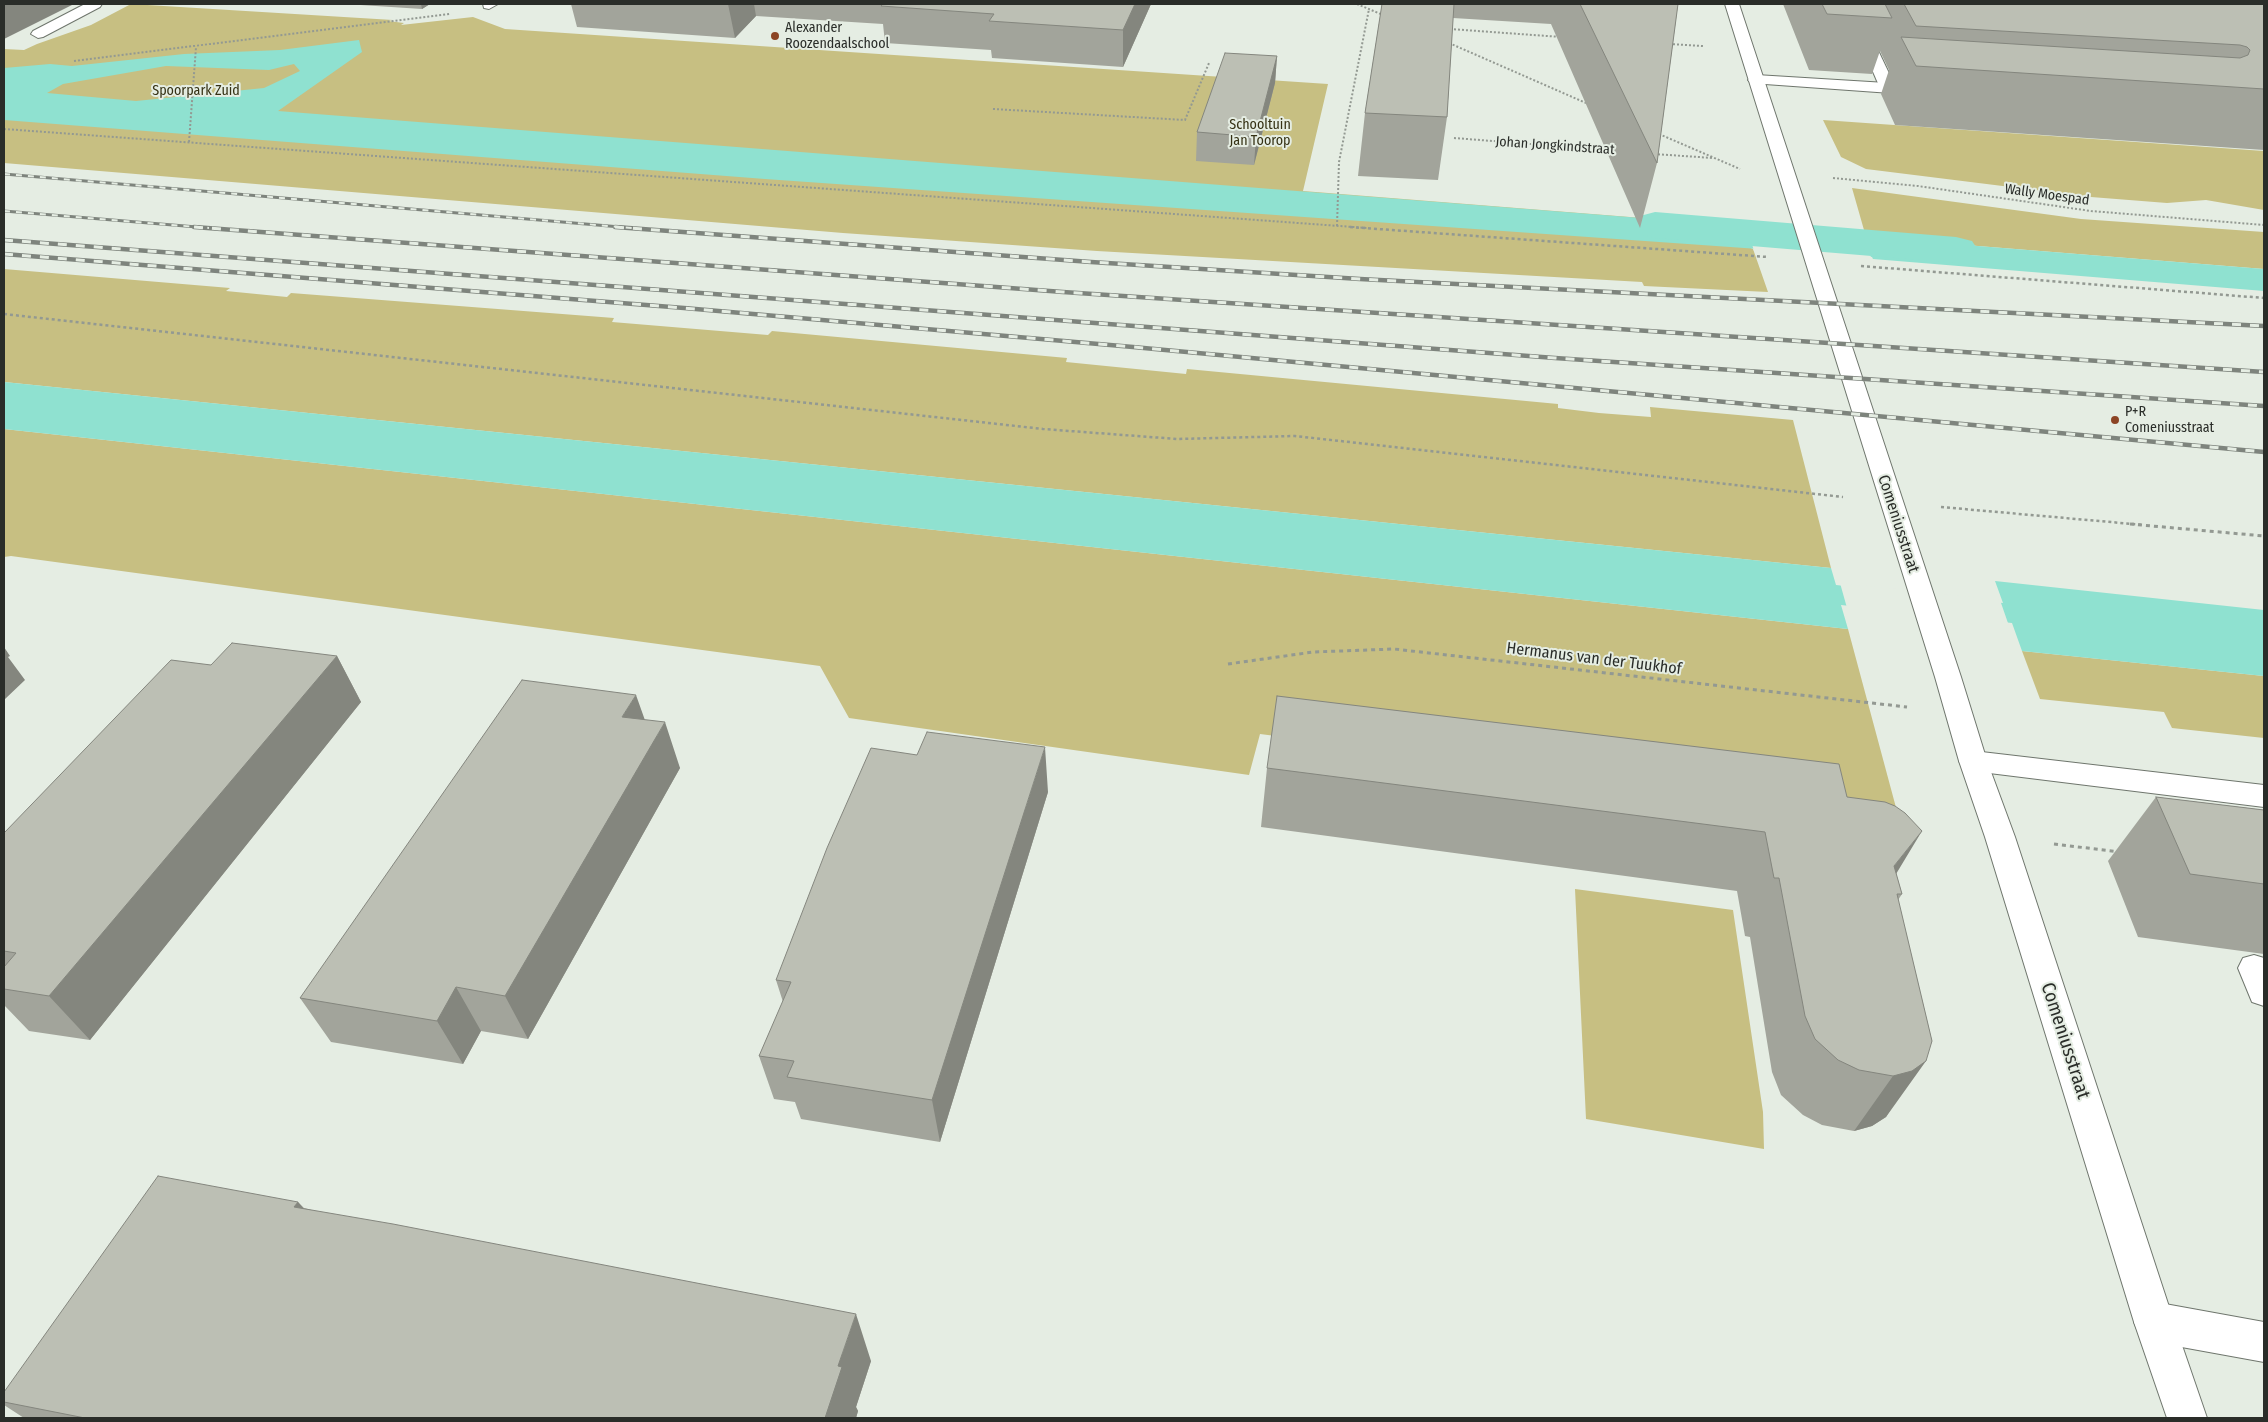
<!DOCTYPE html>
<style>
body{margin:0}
#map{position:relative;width:2268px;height:1422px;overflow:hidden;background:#e5ede3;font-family:"Fira Sans Condensed",sans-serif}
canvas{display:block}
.frame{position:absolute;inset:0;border:5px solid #2a2d29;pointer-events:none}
</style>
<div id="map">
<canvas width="2268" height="1422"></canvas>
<div class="frame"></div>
</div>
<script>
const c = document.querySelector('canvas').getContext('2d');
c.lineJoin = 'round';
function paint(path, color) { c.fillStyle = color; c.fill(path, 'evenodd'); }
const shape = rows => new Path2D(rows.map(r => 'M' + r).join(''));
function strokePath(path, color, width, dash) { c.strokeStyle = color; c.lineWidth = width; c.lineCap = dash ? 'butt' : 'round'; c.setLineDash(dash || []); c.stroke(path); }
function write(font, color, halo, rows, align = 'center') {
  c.font = font + ' "Fira Sans Condensed",sans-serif'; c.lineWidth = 4; c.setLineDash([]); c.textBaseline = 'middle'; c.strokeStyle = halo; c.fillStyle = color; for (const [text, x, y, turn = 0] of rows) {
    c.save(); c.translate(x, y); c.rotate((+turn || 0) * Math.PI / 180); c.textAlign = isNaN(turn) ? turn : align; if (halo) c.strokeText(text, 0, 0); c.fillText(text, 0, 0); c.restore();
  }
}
paint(shape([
 [131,4,393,20,388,21,404,23,401,25,473,17,505,29,1328,84,1303,191,1743,226,1751,248,1753,249,1768,292,1644,286,1642,282,1097,251,843,233,4,163,4,49,24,50,37,44,91,25],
 [1823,120,2264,151,2264,210,2206,200,2167,203,2091,197,1866,169,1841,157],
 [1852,188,2081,219,2264,232,2264,269,1866,237],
 [4,269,230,288,226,291,287,297,291,293,614,318,612,322,768,335,772,331,1067,358,1066,362,1186,374,1187,369,1558,404,1558,408,1599,413,1651,417,1650,407,1793,420,1831,568,4,382],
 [4,429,1848,629,1898,815,1260,734,1249,775,849,718,820,666,11,556,4,557],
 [2022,651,2264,676,2264,738,2172,728,2164,712,2040,699],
 [1575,889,1733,910,1763,1112,1764,1149,1586,1119]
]), '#c7bf82');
paint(shape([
 [359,40,362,52,278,111,1743,226,1746,239,1869,248,1866,237,2264,269,2264,291,1873,259,1872,257,765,179,4,120,4,68,50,64,72,66,184,54,280,50],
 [294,64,300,71,264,88,136,101,47,93,63,84,166,66,269,70],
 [4,382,1831,568,1836,585,2003,603,1995,581,2264,610,2264,676,2022,651,2012,623,1841,605,1848,629,4,429]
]), '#8fe1d0');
paint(shape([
 [1750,237,1866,246,1864,238,1872,260,1754,251],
 [1840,583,2000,600,2009,626,1847,608]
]), '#e5ede3');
paint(shape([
 [1655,212,1956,237,1972,241,1978,250,1972,259,1956,263,1655,238,1640,234,1633,225,1640,216,1655,212]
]), '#8fe1d0');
const service = shape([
 [1869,42,1876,46,1896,88,1894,91,1882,91,1880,88,1862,46,1869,42]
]);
const minor = shape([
 [85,4,102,4,100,7,43,37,38,38,31,34,33,31,85,4],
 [483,4,498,4,489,9,484,8,483,4],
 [1756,75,1919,85,1925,87,1927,90,1925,93,1919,95,1751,83,1748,80,1751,77,1756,75],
 [1973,751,2264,785,2264,807,1973,771,1963,768,1959,761,1963,754,1973,751],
 [2254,955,2264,958,2264,1006,2252,1002,2238,968,2243,958,2254,955],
 [2154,1302,2264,1322,2264,1362,2154,1342,2140,1336,2134,1322,2140,1308,2154,1302]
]);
const tertiary = shape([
 [1725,4,1739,4,1961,677,1987,761,2015,837,2174,1322,2207,1418,2167,1418,2134,1322,1985,837,1959,761,1935,677,1725,4]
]);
strokePath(service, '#6f766d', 2);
strokePath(minor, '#6f766d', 2);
strokePath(tertiary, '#6f766d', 2);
strokePath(shape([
 [1357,4,1383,15],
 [1450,29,1561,37],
 [1449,43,1586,103],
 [1669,44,1703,46],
 [74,61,450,14],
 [993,109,1185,120,1209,63],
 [4,129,1367,228],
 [1659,134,1740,169],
 [1454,138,1608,150],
 [189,142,196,47],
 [1654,154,1713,158],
 [1833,178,1918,186,2091,211,2264,225],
 [1337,226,1339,162,1369,9]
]), '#939992', 2, [2, 2]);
strokePath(shape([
 [1350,227,1768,257],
 [1861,266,2264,298],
 [4,314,1043,429,1177,439,1295,436,1843,497],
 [1941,507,2144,525]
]), '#939992', 2.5, [3, 3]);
strokePath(shape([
 [2130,524,2264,536],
 [1228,664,1313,652,1394,649,1907,707],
 [2054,844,2120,852]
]), '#939992', 3, [4, 4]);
paint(service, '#fff');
paint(minor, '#fff');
paint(tertiary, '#fff');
const railFar1 = shape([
 [4,174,632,228],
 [4,211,209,228]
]);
const rail = shape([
 [194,227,1063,292,2264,372],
 [615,227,1091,262,1360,279,2264,326],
 [4,240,1555,358,2264,406],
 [4,254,684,308,1133,347,2264,452]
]);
strokePath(railFar1, '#7e847d', 3);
strokePath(rail, '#7e847d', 4.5);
strokePath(railFar1, '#e5ede3', 2, [6]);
strokePath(rail, '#e5ede3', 3, [9]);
paint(shape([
 [345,4,430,4,422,9],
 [571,4,1151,4,1123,67,992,58,991,50,885,43,883,24,756,16,735,38,577,27],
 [1382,4,1678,4,1657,163,1640,228,1551,24,1453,18,1447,117,1438,180,1358,176,1365,113],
 [1783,4,2264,4,2264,150,1895,125,1881,94,1889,70,1880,51,1872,74,1809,70],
 [1277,56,1275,83,1254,165,1196,161,1197,132],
 [337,656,361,702,90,1040,29,1031,4,1005,4,833,211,665],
 [645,720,680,768,528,1039,481,1031,463,1064,331,1042,300,998],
 [1267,768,1847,797,1896,873,1902,894,1898,900,1932,1041,1886,1117,1872,1126,1854,1131,1822,1125,1803,1115,1781,1095,1772,1072,1750,937,1745,936,1737,891,1261,827],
 [1048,792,940,1142,801,1119,795,1102,774,1099,759,1056,783,1002,776,980],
 [2156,797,2264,810,2264,954,2138,937,2108,861],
 [298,1202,304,1208,871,1361,856,1407,858,1411,856,1418,24,1418,4,1405,4,1402]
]), '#a2a49b');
paint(shape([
 [4,4,74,4,4,39],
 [421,4,430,4,422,9],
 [728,4,754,4,756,16,735,38],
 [1135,4,1151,4,1123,67,1123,30],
 [1277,56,1275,83,1254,165,1256,137],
 [4,647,10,656,8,657,25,680,4,700],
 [337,656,361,702,90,1040,49,996],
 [636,695,652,740,622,717],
 [665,722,680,768,528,1039,505,996],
 [1045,747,1048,792,940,1142,932,1100],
 [1922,831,1887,889,1894,866],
 [456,987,481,1031,463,1064,437,1021],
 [1926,1061,1886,1117,1872,1126,1854,1131,1893,1076],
 [298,1202,341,1252,294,1207],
 [856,1314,871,1361,856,1407,858,1411,856,1418,825,1418,838,1366]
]), '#84867e');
const building = shape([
 [883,4,1135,4,1123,30,989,21,994,14,881,6,883,4],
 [1382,4,1454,4,1447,117,1365,113,1382,4],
 [1580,4,1678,4,1657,163,1580,4],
 [1822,4,1885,4,1892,18,1827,14,1822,4],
 [1904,4,2264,4,2264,89,1916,66,1901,37,2240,58,2248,55,2250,50,2247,47,2240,45,1916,26,1904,4],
 [1225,53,1277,56,1256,137,1197,132,1225,53],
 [232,643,337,656,49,996,4,989,4,967,16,953,4,951,4,833,171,660,211,665,232,643],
 [522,680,636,695,622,717,665,722,505,996,456,987,437,1021,300,998,522,680],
 [1277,696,1839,764,1847,797,1885,802,1895,806,1905,813,1922,831,1894,866,1902,894,1897,894,1932,1041,1926,1061,1912,1071,1893,1076,1859,1070,1838,1060,1815,1039,1805,1016,1779,878,1774,878,1765,832,1267,768,1277,696],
 [927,732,1045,747,932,1100,787,1077,794,1061,759,1056,791,982,776,980,827,848,871,748,917,755,927,732],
 [2156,797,2264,810,2264,884,2190,874,2156,797],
 [158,1176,298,1202,294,1207,393,1224,856,1314,838,1366,842,1367,825,1418,85,1418,4,1402,4,1392,158,1176]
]);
paint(building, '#bcbfb4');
strokePath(building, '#84867e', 1);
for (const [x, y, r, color] of [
 [775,36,5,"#8c4424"],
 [2115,420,5,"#8c4424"]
]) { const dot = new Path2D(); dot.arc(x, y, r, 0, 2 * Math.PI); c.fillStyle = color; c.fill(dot); strokePath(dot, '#e5ede3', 2); }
write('14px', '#2a2d29', '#e5ede3', [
 ["Alexander",785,28],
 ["Roozendaalschool",785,44],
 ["P+R",2125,412],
 ["Comeniusstraat",2125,428]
], 'left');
write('14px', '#353114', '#e5ede3', [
 ["Spoorpark Zuid",196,91],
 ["Schooltuin",1260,125],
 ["Jan Toorop",1260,141]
]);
write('14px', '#2a2d29', '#e5ede3', [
 ["Johan Jongkindstraat",1555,146,4],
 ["Wally Moespad",2047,195,8]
]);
write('16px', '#2a2d29', '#e5ede3', [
 ["Comeniusstraat",1898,524,72],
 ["Hermanus van der Tuukhof",1594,659,7]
]);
write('19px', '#2a2d29', '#e5ede3', [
 ["Comeniusstraat",2065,1041,72]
]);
</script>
